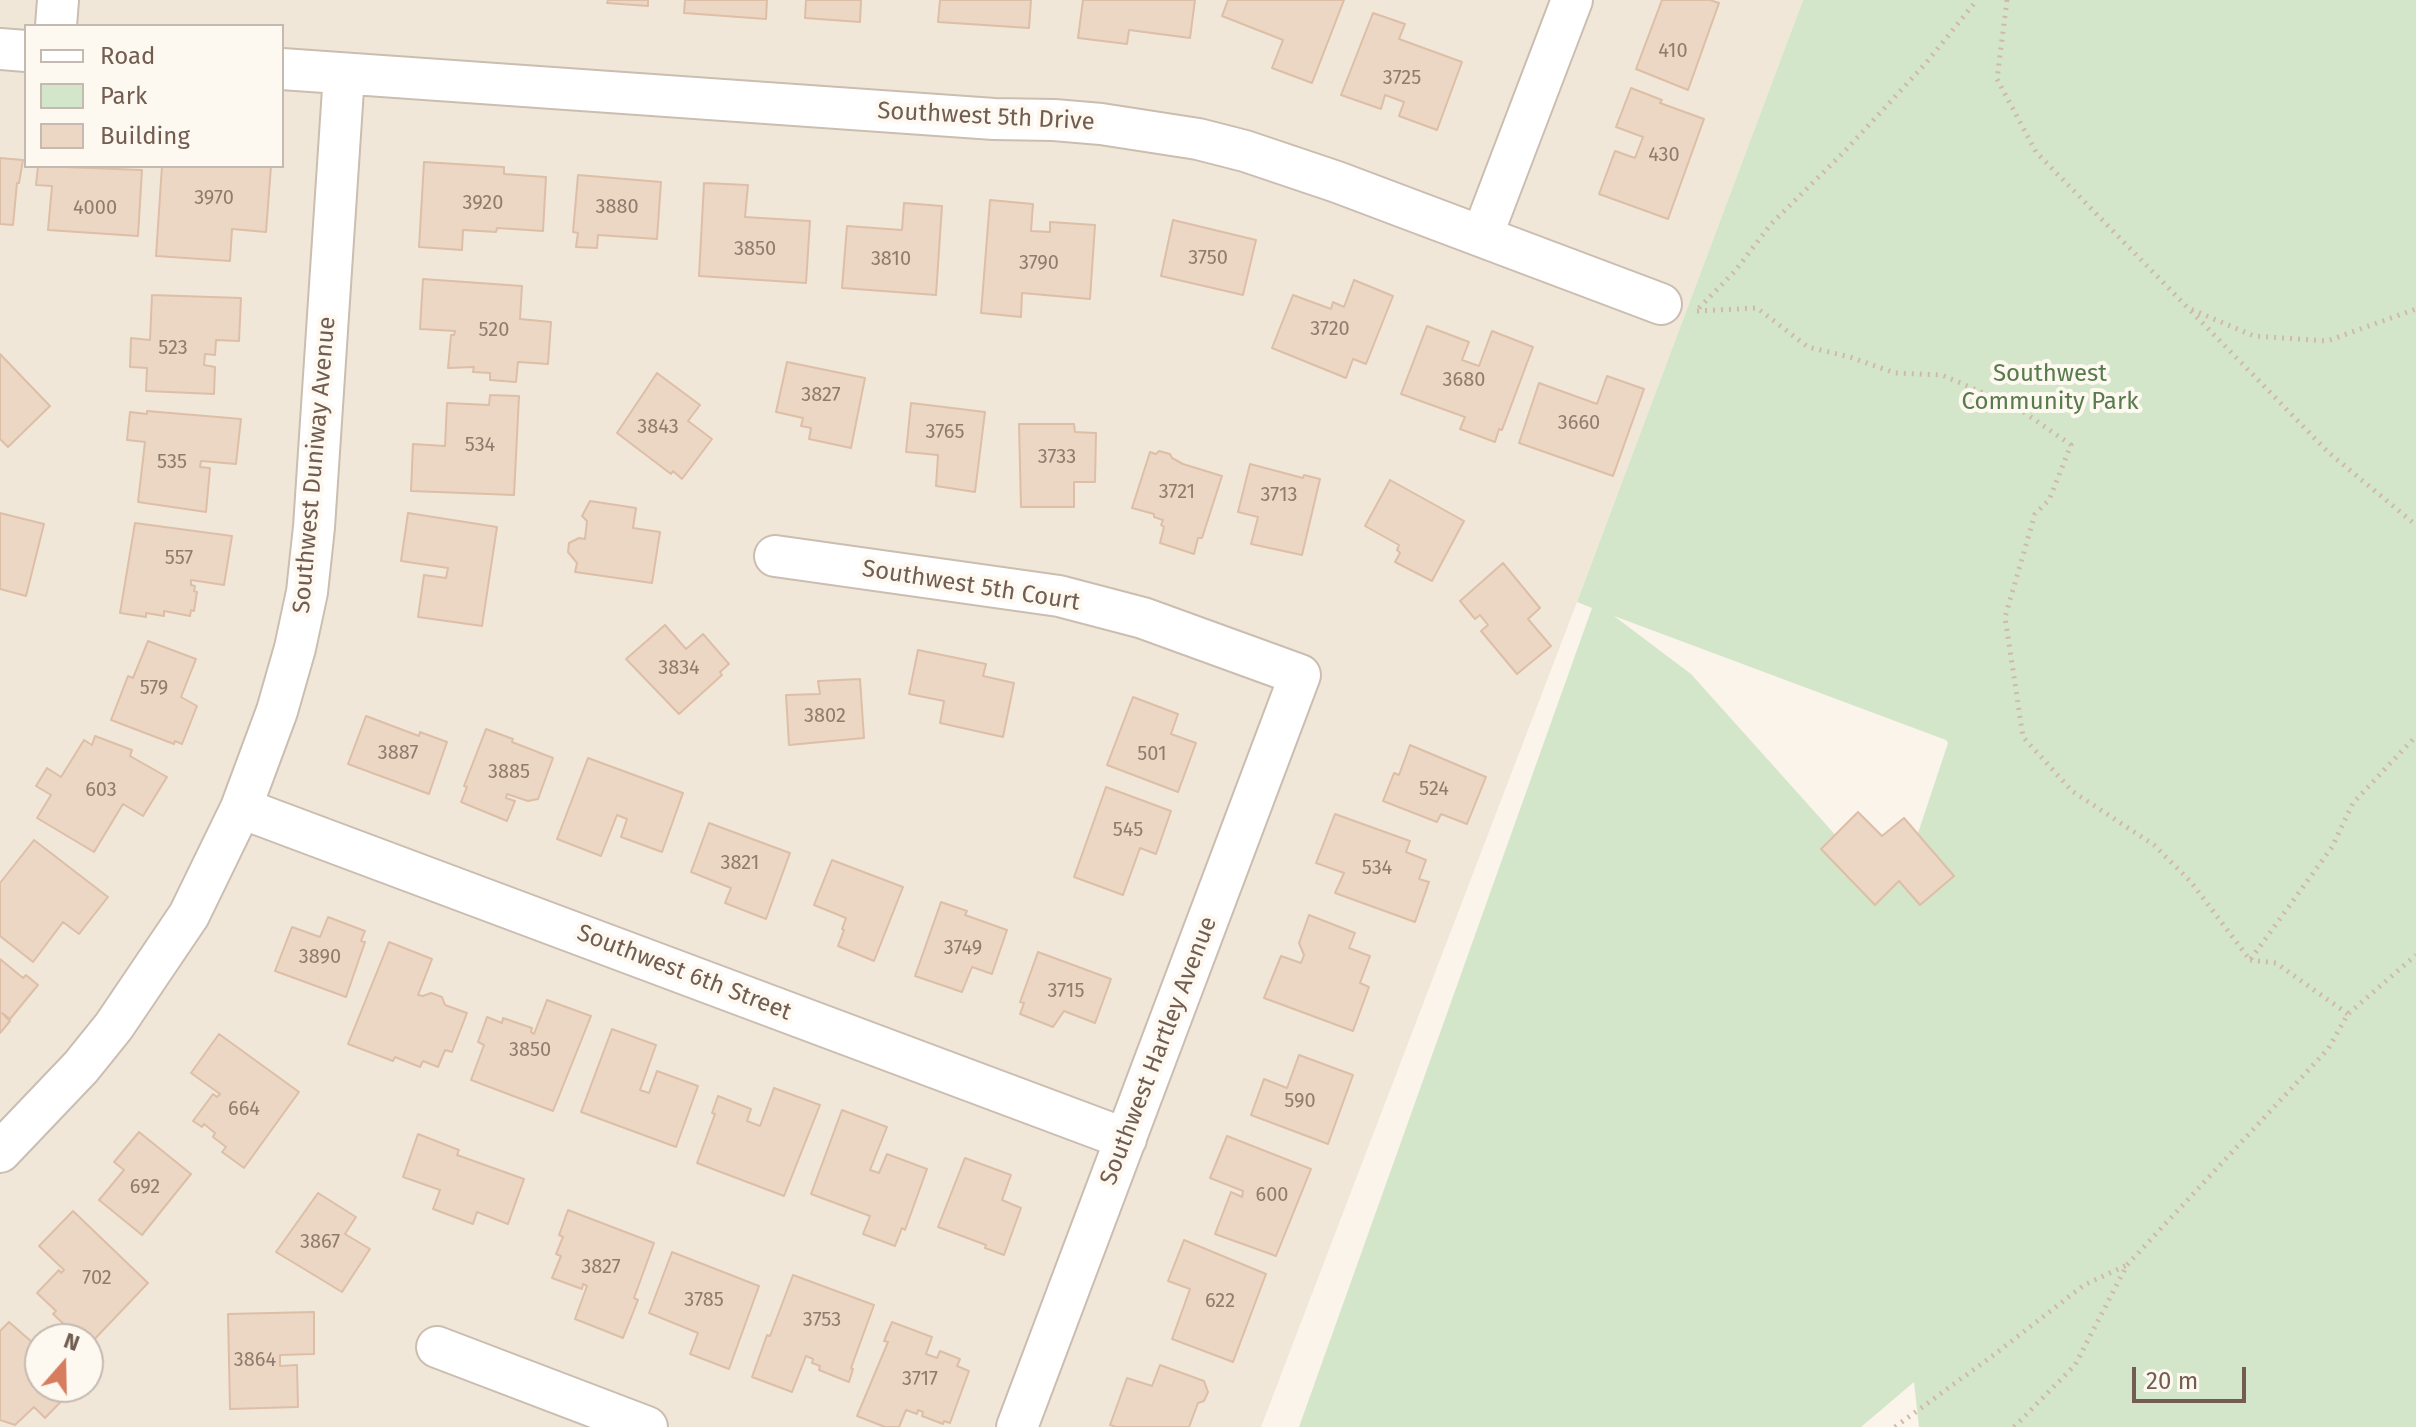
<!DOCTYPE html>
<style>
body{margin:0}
#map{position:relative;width:2416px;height:1427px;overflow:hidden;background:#faf4ea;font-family:"Fira Sans",sans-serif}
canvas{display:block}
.legend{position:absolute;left:24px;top:24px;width:260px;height:144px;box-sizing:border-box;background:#fdf8f0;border:2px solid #c5bab0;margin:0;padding:10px 14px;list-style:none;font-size:24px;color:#725d50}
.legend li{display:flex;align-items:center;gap:16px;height:40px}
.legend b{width:40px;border:2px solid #c5bab0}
.north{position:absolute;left:24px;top:1323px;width:80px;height:80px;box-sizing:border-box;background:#fdf8f0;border:2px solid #c5bab0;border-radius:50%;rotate:20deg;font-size:22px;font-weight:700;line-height:32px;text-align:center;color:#725d50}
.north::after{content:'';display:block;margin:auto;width:28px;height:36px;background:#d57d5e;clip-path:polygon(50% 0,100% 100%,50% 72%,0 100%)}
.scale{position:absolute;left:2132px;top:1367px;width:114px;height:36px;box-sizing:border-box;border:4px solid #725d50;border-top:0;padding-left:10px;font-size:24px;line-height:28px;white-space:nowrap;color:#725d50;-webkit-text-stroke:6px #fdf8f0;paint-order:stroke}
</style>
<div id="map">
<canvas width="2416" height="1427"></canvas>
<ul class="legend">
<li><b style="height:10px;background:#fff"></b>Road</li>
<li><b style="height:22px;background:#d4e6c9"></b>Park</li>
<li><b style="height:22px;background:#ecd6c4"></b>Building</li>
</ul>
<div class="north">N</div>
<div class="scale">20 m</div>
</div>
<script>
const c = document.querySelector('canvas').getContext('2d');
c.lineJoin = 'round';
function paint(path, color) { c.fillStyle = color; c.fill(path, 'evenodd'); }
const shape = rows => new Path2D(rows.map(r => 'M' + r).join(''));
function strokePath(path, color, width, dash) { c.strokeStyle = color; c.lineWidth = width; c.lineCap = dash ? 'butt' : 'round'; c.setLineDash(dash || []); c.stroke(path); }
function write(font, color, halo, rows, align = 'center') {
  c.font = font + ' "Fira Sans",sans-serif'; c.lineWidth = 8; c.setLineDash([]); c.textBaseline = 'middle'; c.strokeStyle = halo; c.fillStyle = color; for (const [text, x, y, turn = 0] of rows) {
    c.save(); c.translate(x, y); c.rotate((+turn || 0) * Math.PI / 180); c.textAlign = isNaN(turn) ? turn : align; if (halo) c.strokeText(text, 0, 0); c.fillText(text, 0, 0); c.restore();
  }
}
paint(shape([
 [0,0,1803,0,1577,602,1261,1427,0,1427],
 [26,26,282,26,282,166,26,166],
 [40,1339,88,1339,88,1387,40,1387]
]), '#f1e7d9');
paint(shape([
 [1803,0,2416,0,2416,1427,1919,1427,1914,1382,1861,1427,1299,1427,1592,608,1577,602],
 [1614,616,1946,740,1948,743,1913,848,1848,849,1691,674]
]), '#d4e6c9');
const building = shape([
 [608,0,648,0,648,6,607,3,608,0],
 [685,0,767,0,766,19,684,13,685,0],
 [806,0,861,0,860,22,805,18,806,0],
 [940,0,1031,0,1029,28,938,22,940,0],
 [1083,0,1195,0,1190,38,1129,30,1127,44,1078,38,1083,0],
 [1228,0,1344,0,1312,83,1272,68,1283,40,1222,16,1228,0],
 [1662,0,1710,0,1719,3,1688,90,1636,69,1662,0],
 [1373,13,1405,24,1399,39,1462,62,1437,130,1399,116,1404,102,1385,95,1381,109,1341,95,1373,13],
 [1631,88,1662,100,1660,103,1704,119,1668,219,1599,194,1615,151,1635,158,1643,137,1616,127,1631,88],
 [0,158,23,160,19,183,17,183,13,225,0,224,0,158],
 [424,162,504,167,504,174,546,177,543,231,497,228,496,232,463,230,462,250,419,247,424,162],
 [38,166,142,170,138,236,48,230,52,186,36,185,38,166],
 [162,166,271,166,266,232,232,229,230,261,156,256,162,166],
 [578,175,661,182,657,239,598,235,597,248,576,247,578,233,573,232,578,175],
 [704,183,748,185,745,217,810,221,806,283,699,276,704,183],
 [990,200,1033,204,1031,231,1050,232,1050,222,1095,225,1090,299,1022,293,1021,317,981,313,990,200],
 [904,203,942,206,936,295,842,288,847,226,902,230,904,203],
 [1173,220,1256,240,1243,295,1161,276,1173,220],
 [423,279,522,286,520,319,551,322,548,364,518,362,516,382,490,380,490,373,473,372,474,367,448,368,451,335,454,335,455,331,420,329,423,279],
 [1354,280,1393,296,1366,364,1353,359,1346,378,1272,348,1293,295,1331,309,1333,302,1344,307,1354,280],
 [152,295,241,298,239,341,216,340,215,355,205,354,204,365,215,367,214,394,146,391,147,368,130,367,131,338,150,340,152,295],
 [1427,326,1469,342,1462,360,1479,366,1492,331,1533,347,1502,430,1499,429,1495,442,1460,429,1465,417,1401,394,1427,326],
 [0,354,50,406,8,447,0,439,0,354],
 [787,362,865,378,851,448,809,439,811,428,801,426,803,418,776,412,787,362],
 [657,373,700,405,688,421,712,439,682,479,673,471,671,474,617,433,657,373],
 [1607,376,1644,389,1613,476,1519,443,1539,383,1597,404,1607,376],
 [490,395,519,396,514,495,411,491,413,444,445,446,447,403,489,405,490,395],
 [911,403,985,412,975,492,936,486,938,455,906,452,911,403],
 [147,411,241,419,236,464,201,461,200,467,210,468,206,512,138,502,145,442,127,440,130,412,147,414,147,411],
 [1019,424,1074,424,1075,432,1096,433,1095,482,1074,482,1074,507,1021,507,1019,424],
 [1159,451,1170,454,1172,458,1183,464,1222,476,1202,538,1198,538,1194,554,1160,543,1164,527,1161,525,1163,520,1154,517,1154,514,1132,508,1150,452,1156,454,1159,451],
 [1250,464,1303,478,1304,475,1320,479,1302,555,1251,544,1258,517,1238,512,1250,464],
 [1390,480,1464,521,1432,581,1395,562,1400,553,1397,550,1399,545,1365,526,1390,480],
 [590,501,636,508,633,528,660,532,652,583,575,572,577,563,568,552,569,543,579,538,585,539,587,521,582,516,590,501],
 [0,513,44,524,26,596,0,589,0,513],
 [408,513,497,527,482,626,418,617,424,575,446,578,448,568,401,561,408,513],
 [135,523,232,536,224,585,191,580,191,585,195,586,194,591,197,592,194,611,191,610,190,616,164,611,164,616,146,613,146,617,120,613,135,523],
 [1503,563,1540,608,1528,619,1551,646,1517,674,1481,631,1488,625,1480,615,1475,619,1460,601,1503,563],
 [665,625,686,649,703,634,729,664,720,672,722,675,679,714,626,659,665,625],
 [148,641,196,659,181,697,197,706,182,744,175,741,174,744,111,720,128,676,133,678,148,641],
 [918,650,986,664,983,676,1014,683,1003,737,940,723,944,701,909,694,918,650],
 [860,679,864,738,789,745,786,695,820,694,818,681,860,679],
 [1133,697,1178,714,1171,734,1196,743,1178,792,1107,765,1133,697],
 [366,716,419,736,420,732,447,742,429,794,348,764,366,716],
 [486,729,513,739,512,742,553,758,538,799,528,801,507,794,506,798,515,801,507,821,461,802,467,787,464,786,486,729],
 [95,736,132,750,130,756,167,777,143,816,123,804,94,852,37,818,51,795,36,786,47,768,61,777,84,740,92,745,95,736],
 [1410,745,1486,777,1467,824,1441,814,1437,822,1383,801,1394,773,1399,775,1410,745],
 [588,758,683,793,662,852,621,837,627,819,617,815,601,856,557,839,588,758],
 [1106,787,1171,811,1156,854,1140,848,1123,895,1074,877,1106,787],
 [1858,812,1882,836,1904,818,1954,876,1920,905,1899,881,1875,905,1821,849,1858,812],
 [1335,814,1410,841,1406,852,1426,860,1419,879,1429,882,1415,922,1335,893,1344,873,1316,863,1335,814],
 [709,823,790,853,766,919,725,903,731,888,691,872,709,823],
 [34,840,108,897,79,934,63,922,33,962,0,936,0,883,34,840],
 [832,860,903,887,874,961,838,946,844,930,842,929,846,918,814,905,832,860],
 [941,902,967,911,965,915,1007,930,992,974,972,967,962,992,915,976,941,902],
 [1309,915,1355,933,1349,948,1370,956,1360,983,1369,987,1353,1031,1264,998,1281,956,1301,963,1304,955,1299,943,1309,915],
 [328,917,365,931,361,941,365,942,346,997,275,971,292,927,320,937,328,917],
 [389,942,432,959,418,995,423,996,431,993,442,997,445,1005,467,1013,452,1052,445,1050,438,1067,423,1061,420,1067,395,1057,393,1061,348,1044,389,942],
 [1038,952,1111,979,1095,1023,1064,1011,1053,1027,1020,1014,1024,1003,1020,1002,1038,952],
 [0,959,23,978,26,975,38,985,10,1019,2,1013,10,1021,0,1033,0,959],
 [547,1000,591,1016,553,1111,471,1080,484,1045,478,1042,487,1017,502,1023,503,1018,532,1028,531,1032,534,1034,547,1000],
 [612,1029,656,1045,640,1090,649,1093,657,1071,698,1086,676,1147,581,1112,612,1029],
 [219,1034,299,1092,244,1168,222,1152,226,1147,213,1137,215,1133,204,1124,202,1127,193,1121,213,1094,217,1097,220,1094,191,1073,219,1034],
 [1299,1055,1353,1075,1328,1144,1251,1115,1264,1079,1287,1088,1299,1055],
 [774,1088,820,1105,784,1196,697,1163,715,1114,712,1113,718,1096,751,1109,747,1121,760,1126,774,1088],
 [842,1110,887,1127,870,1170,879,1173,887,1154,927,1169,905,1230,902,1228,895,1246,863,1234,870,1216,811,1194,842,1110],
 [139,1132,191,1174,142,1235,99,1200,124,1170,114,1162,139,1132],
 [418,1134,459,1150,457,1155,524,1179,508,1224,477,1212,473,1224,433,1209,440,1190,403,1177,418,1134],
 [1227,1136,1311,1169,1276,1256,1215,1234,1231,1192,1242,1197,1243,1191,1210,1178,1227,1136],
 [965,1158,1011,1175,1002,1200,1021,1208,1004,1255,985,1248,986,1245,938,1227,965,1158],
 [318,1193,356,1217,345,1234,370,1249,342,1292,276,1252,318,1193],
 [568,1210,654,1243,634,1298,638,1300,623,1338,575,1319,587,1286,583,1284,582,1289,552,1278,561,1256,556,1254,563,1237,559,1235,568,1210],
 [73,1211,148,1283,88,1346,88,1339,70,1339,63,1333,68,1328,53,1314,56,1311,37,1293,59,1270,61,1273,64,1270,39,1246,73,1211],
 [1184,1240,1266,1274,1233,1362,1172,1339,1190,1289,1168,1281,1184,1240],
 [672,1252,759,1286,729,1369,690,1354,698,1333,649,1313,672,1252],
 [793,1275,874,1305,851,1368,853,1369,849,1382,819,1370,820,1366,812,1363,813,1359,806,1356,792,1392,752,1377,767,1335,770,1336,793,1275],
 [314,1312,314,1354,280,1355,280,1366,297,1365,298,1407,230,1409,228,1314,314,1312],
 [9,1322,40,1349,40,1387,75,1387,45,1418,34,1407,15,1425,0,1420,0,1331,9,1322],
 [892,1322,932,1337,926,1354,937,1358,940,1351,960,1359,957,1366,969,1371,950,1423,944,1421,943,1424,922,1416,923,1412,918,1410,917,1414,906,1410,899,1427,885,1427,857,1416,888,1342,884,1341,892,1322],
 [1160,1365,1204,1381,1208,1392,1204,1401,1198,1403,1189,1427,1116,1427,1110,1425,1127,1378,1152,1386,1160,1365]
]);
paint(building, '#ecd6c4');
strokePath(building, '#ddbea7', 2);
const street = shape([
 [56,26,58,0],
 [0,49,26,51],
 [282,69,994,119,1054,120,1101,124,1198,139,1245,151,1337,182,1661,304],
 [1482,236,1572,0],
 [775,556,1059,596,1143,618,1300,675,1017,1427],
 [241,808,1126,1139],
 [0,1152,81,1067,114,1026,189,915,241,808,277,711,295,648,307,592,314,527,344,74],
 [437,1347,647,1427]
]);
strokePath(street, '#cbbdb0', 44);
strokePath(shape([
 [2007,0,1997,79,2036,152,2188,308,2254,336,2327,341,2416,309],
 [1699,308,1735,271,1771,224,1843,153,1926,63,1977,0],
 [1697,311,1757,308,1808,347,1850,357,1895,373,1942,375,2018,408,2071,445,2049,500,2035,514,2005,617,2023,737,2072,791,2154,845,2191,882,2250,960,2332,847,2353,803,2416,736],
 [2191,311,2328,452,2416,525],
 [2250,960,2276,963,2348,1014],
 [1895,1427,1995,1354,2084,1285,2127,1265],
 [2014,1427,2075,1365,2127,1265,2328,1049,2348,1014,2416,955]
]), '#d1b9a7', 5, [2, 6]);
strokePath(street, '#fff', 40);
write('20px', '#907b6d', null, [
 ["410",1673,51],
 ["3725",1402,78],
 ["430",1664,155],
 ["3970",214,198],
 ["3920",483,203],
 ["3880",617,207],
 ["4000",95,208],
 ["3850",755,249],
 ["3750",1208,258],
 ["3810",891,259],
 ["3790",1039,263],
 ["3720",1330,329],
 ["520",494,330],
 ["523",173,348],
 ["3680",1464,380],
 ["3827",821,395],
 ["3660",1579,423],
 ["3843",658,427],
 ["3765",945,432],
 ["534",480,445],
 ["3733",1057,457],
 ["535",172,462],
 ["3721",1177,492],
 ["3713",1279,495],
 ["557",179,558],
 ["3834",679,668],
 ["579",154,688],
 ["3802",825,716],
 ["3887",398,753],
 ["501",1152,754],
 ["3885",509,772],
 ["524",1434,789],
 ["603",101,790],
 ["545",1128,830],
 ["3821",740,863],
 ["534",1377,868],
 ["3749",963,948],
 ["3890",320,957],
 ["3715",1066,991],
 ["3850",530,1050],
 ["590",1300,1101],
 ["664",244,1109],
 ["692",145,1187],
 ["600",1272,1195],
 ["3867",320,1242],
 ["3827",601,1267],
 ["702",97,1278],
 ["3785",704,1300],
 ["622",1220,1301],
 ["3753",822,1320],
 ["3864",255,1360],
 ["3717",920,1379]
]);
write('24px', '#725d50', '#fdf8f0', [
 ["Southwest 5th Drive",986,117,3],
 ["Southwest Duniway Avenue",315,465,-85],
 ["Southwest 5th Court",971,586,9],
 ["Southwest 6th Street",684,973,21],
 ["Southwest Hartley Avenue",1159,1051,-69]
]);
write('24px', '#587b4c', '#fdf8f0', [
 ["Southwest",2050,374],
 ["Community Park",2050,402]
]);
</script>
